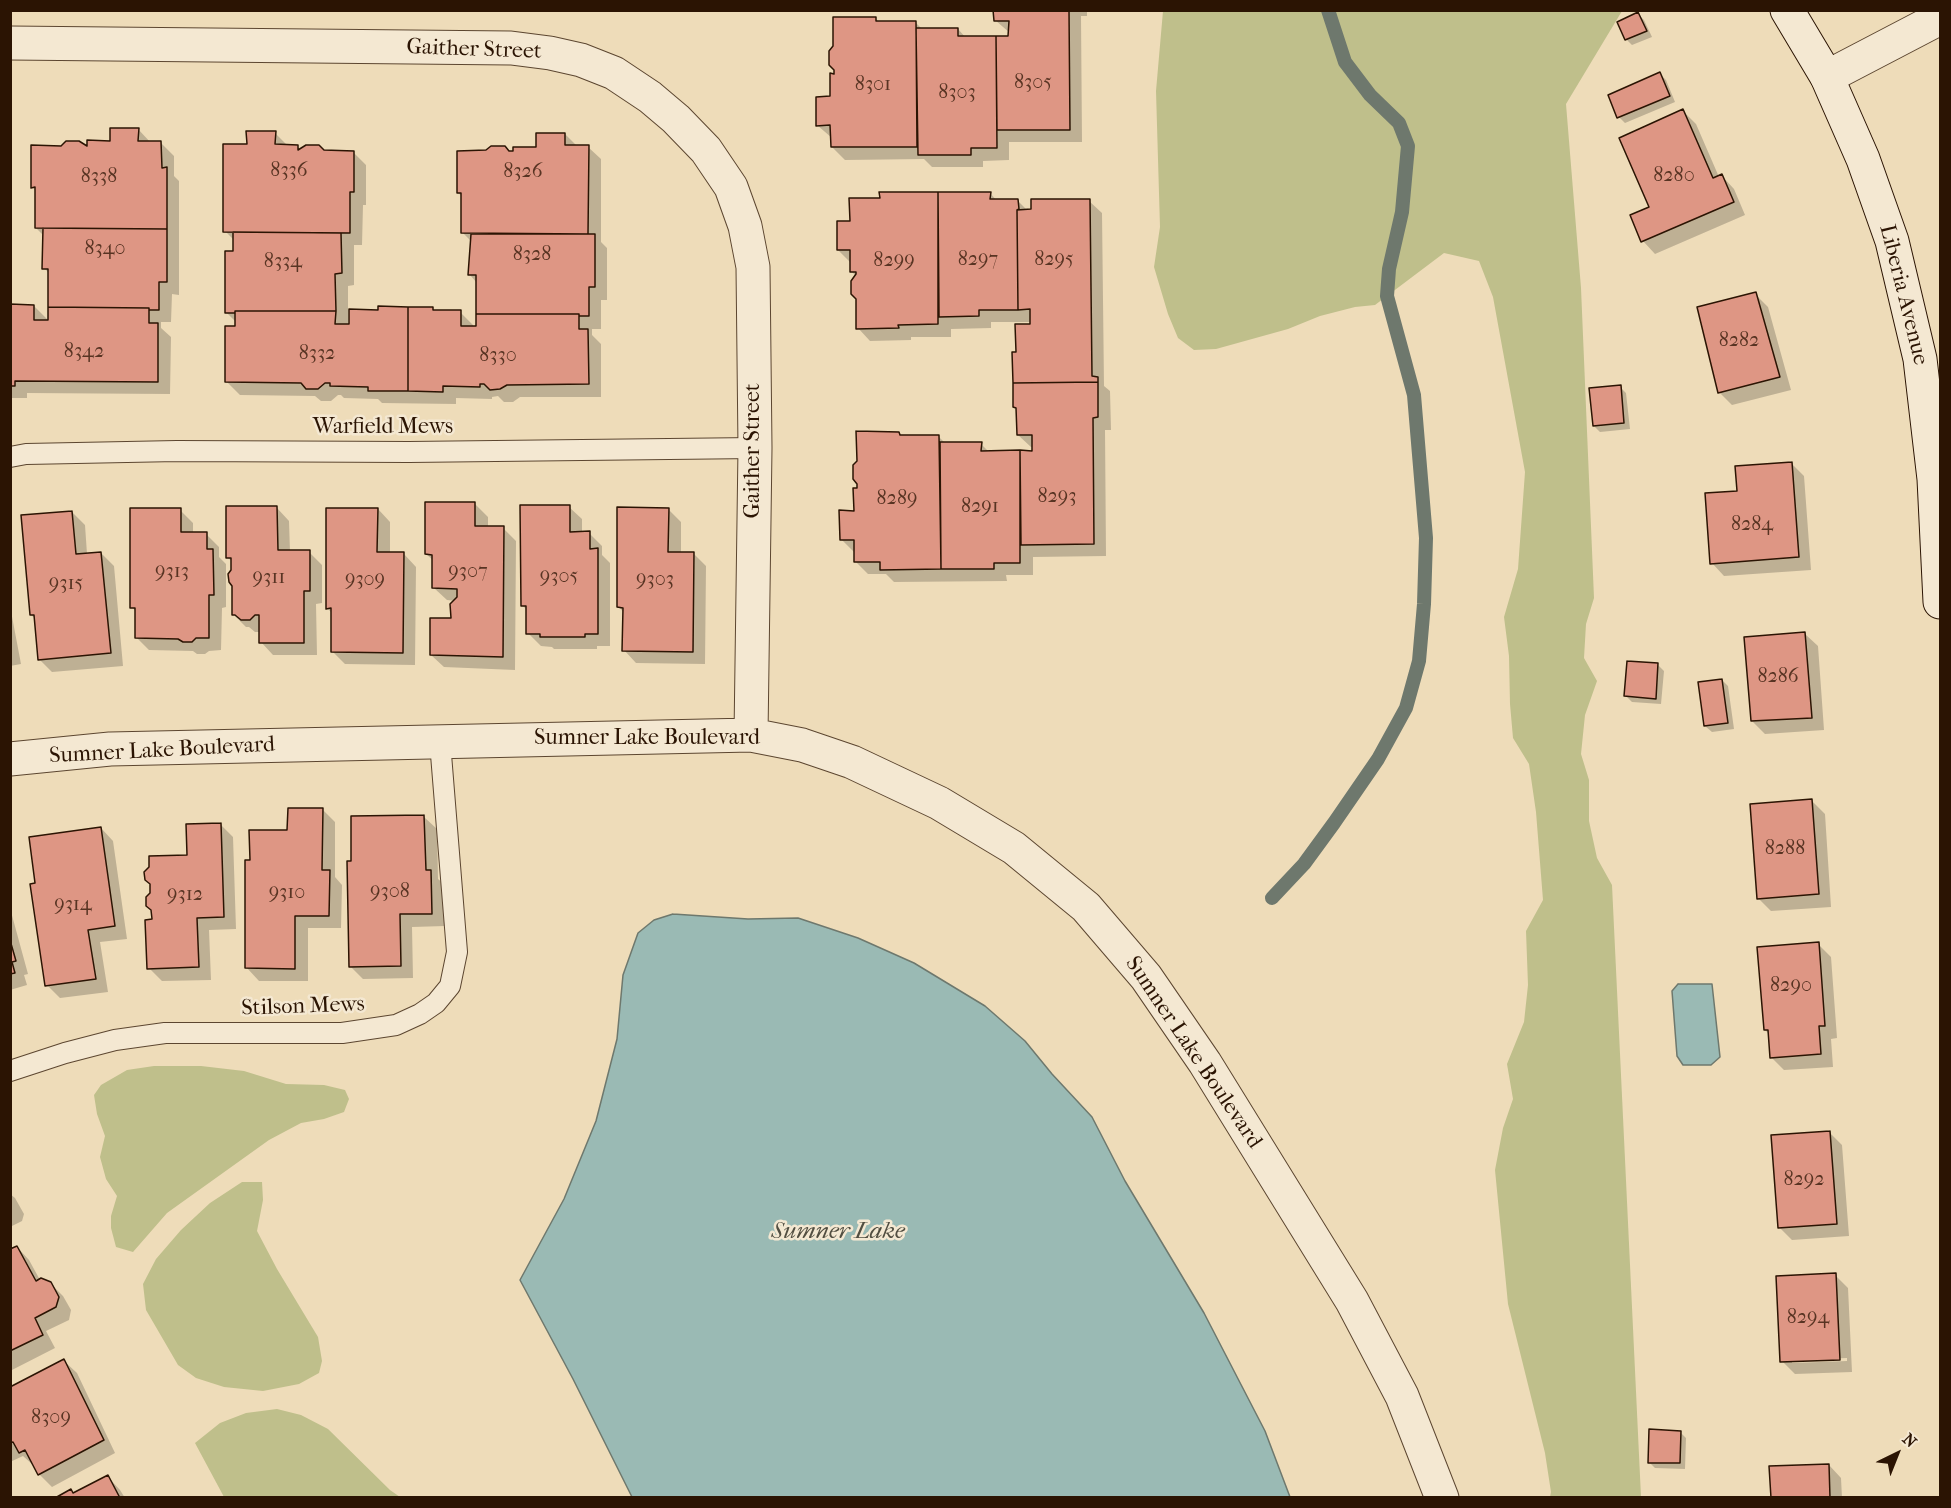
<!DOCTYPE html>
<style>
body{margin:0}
#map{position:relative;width:1951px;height:1508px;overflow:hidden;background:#eedcb9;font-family:"IM FELL French Canon",serif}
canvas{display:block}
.frame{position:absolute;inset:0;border:12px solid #2b1403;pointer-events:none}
.north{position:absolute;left:1867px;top:1424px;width:60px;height:60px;-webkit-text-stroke:4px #f4e8d2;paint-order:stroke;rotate:43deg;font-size:16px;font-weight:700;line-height:24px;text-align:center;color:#2b1403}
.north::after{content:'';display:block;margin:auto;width:21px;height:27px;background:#2b1403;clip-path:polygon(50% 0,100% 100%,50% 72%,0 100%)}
</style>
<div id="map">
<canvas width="1951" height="1508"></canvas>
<div class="frame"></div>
<div class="north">N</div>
</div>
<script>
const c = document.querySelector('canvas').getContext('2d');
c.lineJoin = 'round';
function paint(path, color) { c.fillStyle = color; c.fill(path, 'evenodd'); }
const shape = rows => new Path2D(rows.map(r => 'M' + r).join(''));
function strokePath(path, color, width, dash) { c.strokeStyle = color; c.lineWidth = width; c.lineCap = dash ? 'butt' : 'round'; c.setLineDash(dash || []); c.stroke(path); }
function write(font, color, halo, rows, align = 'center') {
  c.font = font + ' "IM FELL French Canon",serif'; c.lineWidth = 5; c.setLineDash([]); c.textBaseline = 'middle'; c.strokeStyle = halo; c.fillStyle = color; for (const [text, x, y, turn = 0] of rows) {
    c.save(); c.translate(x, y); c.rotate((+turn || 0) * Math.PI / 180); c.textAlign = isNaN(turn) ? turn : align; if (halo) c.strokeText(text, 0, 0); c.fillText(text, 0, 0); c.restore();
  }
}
paint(shape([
 [1163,11,1622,11,1566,104,1581,288,1594,598,1586,624,1584,658,1597,681,1585,715,1581,754,1589,780,1589,821,1597,858,1612,885,1641,1497,1550,1497,1551,1492,1545,1453,1508,1304,1495,1170,1503,1128,1513,1099,1507,1064,1524,1022,1528,985,1526,931,1543,900,1536,812,1529,764,1513,738,1510,704,1509,656,1504,617,1518,569,1525,472,1493,297,1479,261,1444,253,1375,305,1355,307,1320,316,1288,329,1216,349,1194,350,1178,338,1168,314,1154,267,1160,227,1156,91],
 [154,1066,201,1066,244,1071,286,1084,324,1085,345,1090,349,1099,344,1112,324,1119,301,1123,269,1140,167,1213,133,1252,116,1247,111,1228,111,1216,117,1196,106,1179,100,1157,105,1136,97,1114,94,1095,101,1085,127,1070],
 [242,1182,262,1182,263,1200,257,1231,277,1269,318,1337,322,1361,319,1373,299,1384,263,1391,224,1387,196,1378,178,1365,146,1310,143,1284,156,1259,181,1230,210,1203],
 [277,1409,301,1415,328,1429,390,1490,400,1497,224,1497,195,1443,220,1423,246,1413]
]), '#bfbf8b');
const water = shape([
 [673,914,748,919,798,918,858,938,914,963,985,1006,1025,1041,1052,1074,1092,1117,1125,1181,1204,1313,1265,1431,1290,1497,632,1497,573,1379,520,1280,564,1199,596,1121,617,1039,623,975,638,933,654,920,673,914],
 [1678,984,1712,984,1720,1057,1711,1065,1683,1065,1677,1056,1672,991,1678,984]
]);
paint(water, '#9abab4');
strokePath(water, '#6e786d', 1.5);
paint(shape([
 [995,10,1087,10,1087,16,1081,16,1082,142,1009,142,1009,160,983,161,983,167,932,167,924,159,845,160,832,147,832,138,817,125,832,98,835,75,876,19,880,23,915,22,923,30,958,29,966,38,1010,37,1010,33,995,20],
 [1638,14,1644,20,1652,37,1632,45,1626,39],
 [1660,74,1666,80,1675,102,1625,123,1619,117],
 [1683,111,1696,124,1719,177,1722,176,1734,189,1745,215,1655,254,1643,241,1651,207],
 [138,129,151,143,161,143,174,156,174,176,179,181,179,295,172,294,171,322,161,322,161,328,171,337,170,394,27,393,27,398,10,398,10,306,34,306,47,319,47,321,50,321,50,274,44,268,44,236,36,228,36,191,32,187,89,149,111,142],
 [275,133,288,146,297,146,301,150,353,152,366,165,366,205,363,205,362,245,354,245,354,285,348,286,348,331,433,309,436,312,460,312,473,325,473,327,477,327,477,283,470,275,472,242,463,233,463,197,458,193,509,152,537,149,565,134,577,146,588,147,601,159,601,242,607,248,607,300,601,300,601,329,592,329,592,335,601,344,601,397,520,397,513,402,504,402,498,396,492,397,492,399,456,398,456,404,382,403,378,399,344,398,341,395,338,395,331,401,321,401,315,396,240,395,227,382,237,323,226,312,235,241,225,231,248,146],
 [990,193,997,201,1018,201,1028,211,1089,201,1102,213,1104,386,1110,391,1111,430,1105,430,1106,556,1033,557,1033,575,1006,575,1007,581,894,582,886,574,868,574,855,561,854,552,841,539,855,512,858,490,899,433,902,436,939,437,945,443,981,444,989,452,1034,452,1034,447,1031,447,1018,435,1017,354,1032,325,1032,322,991,322,991,328,951,329,951,337,911,337,911,340,870,341,858,328,856,276,852,272,851,263,838,250,851,223,881,200,881,194],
 [1755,294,1768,307,1791,390,1732,405,1719,392],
 [1620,387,1626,393,1630,429,1600,432,1594,426],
 [1791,463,1804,476,1811,570,1724,576,1712,563,1739,492],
 [475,504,488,517,488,528,503,528,516,541,515,670,444,667,431,655,452,620,456,601,447,600,434,588,434,561,426,554],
 [569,507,582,519,582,533,589,533,602,546,602,555,610,563,610,646,597,646,597,649,554,649,552,647,541,646,528,633,528,611,522,605],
 [277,508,289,521,290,552,309,552,322,565,322,603,316,604,317,655,273,655,261,642,261,632,255,632,249,627,246,627,233,614,233,562,228,558],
 [378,509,390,522,390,554,404,554,416,567,415,665,345,664,332,651,332,613,327,608],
 [180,510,193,523,193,534,206,534,219,547,219,557,226,564,226,607,222,608,221,650,209,651,205,654,197,654,193,651,149,650,136,637,136,612,132,607],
 [669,510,681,522,681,553,693,553,706,566,705,664,636,663,624,650,624,613,619,607],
 [72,512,85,525,87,554,101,553,114,566,123,666,52,672,39,659,36,619,31,615],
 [10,606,21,664,10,666],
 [1805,634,1818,646,1824,730,1765,734,1752,721],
 [1658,665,1664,671,1661,704,1632,702,1626,696],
 [1722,680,1728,686,1734,729,1712,732,1705,726],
 [1812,801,1825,814,1831,907,1771,911,1758,898],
 [322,809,335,822,335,877,342,885,341,928,308,928,308,981,259,981,247,968,251,862,289,831],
 [424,817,437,829,438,879,444,884,445,926,412,927,413,978,363,979,350,966],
 [220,824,233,837,236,929,209,930,211,980,162,981,149,968,153,920,189,857],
 [101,828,113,841,127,939,100,942,108,992,60,998,47,985,37,884],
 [10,908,28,974,24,975,27,985,10,990],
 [1818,944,1831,957,1837,1038,1831,1039,1833,1067,1784,1070,1771,1057,1769,1034,1765,1030],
 [1830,1133,1842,1145,1849,1236,1792,1240,1779,1227],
 [10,1194,15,1198,24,1214,22,1221,10,1227],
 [17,1247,29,1260,40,1280,50,1283,63,1296,71,1310,69,1320,46,1331,55,1348,10,1371,10,1251],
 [1835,1275,1848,1288,1852,1372,1795,1374,1782,1361],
 [1847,1358,1847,1361,1792,1363,1792,1360],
 [64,1361,77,1373,115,1453,52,1487,39,1474,34,1464,33,1465,23,1456,10,1462,10,1388],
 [1680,1432,1686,1438,1685,1469,1655,1468,1649,1462],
 [1829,1465,1841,1478,1842,1498,1772,1498],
 [108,1477,120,1490,125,1498,59,1498,74,1494]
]), '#0003');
strokePath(shape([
 [1272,898,1304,864,1334,823,1378,759,1406,708,1419,661,1424,604,1426,538,1414,395,1387,296,1389,269,1402,212,1408,146,1399,123,1370,95,1345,62,1328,10]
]), '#6e786d', 14);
const building = shape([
 [993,10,1069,10,1070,130,997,130,996,36,1008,36,1009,21,994,21,993,10],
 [1638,12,1647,31,1625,40,1617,22,1638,12],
 [833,17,876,17,876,21,916,21,917,147,831,147,830,125,816,126,816,97,830,96,830,73,834,74,834,70,829,65,829,51,833,46,833,17],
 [916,28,958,28,958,36,996,36,997,148,971,148,971,155,918,155,916,28],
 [1660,72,1670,96,1617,118,1608,95,1660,72],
 [1683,109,1713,178,1722,174,1734,202,1641,242,1630,215,1649,207,1619,138,1683,109],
 [110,128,139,128,138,141,161,141,162,168,167,167,167,229,35,228,35,187,31,188,31,145,61,146,66,141,79,141,87,146,87,140,110,141,110,128],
 [246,131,276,131,275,144,298,145,298,150,306,145,319,145,324,150,354,151,354,192,350,192,350,233,223,232,223,144,247,144,246,131],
 [536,133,565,133,565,145,589,145,588,234,461,233,461,193,457,193,457,151,486,150,491,146,505,146,509,151,513,151,513,147,536,147,536,133],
 [879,192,938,192,938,324,898,325,899,328,856,329,856,299,851,294,851,281,856,274,856,272,850,272,850,250,837,250,837,221,850,221,849,198,880,198,879,192],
 [938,192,991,192,990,199,1018,199,1019,209,1017,210,1018,310,979,310,979,316,939,317,938,192],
 [1031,199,1090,199,1092,376,1098,377,1098,382,1013,383,1012,352,1016,352,1015,324,1030,324,1030,309,1018,310,1017,210,1031,209,1031,199],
 [43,228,167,229,167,282,159,282,159,310,149,310,149,308,48,307,48,269,42,269,43,228],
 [233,232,341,233,342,273,335,274,336,311,235,311,235,313,225,313,225,251,233,251,233,232],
 [471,234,595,234,595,287,589,287,589,316,579,316,579,314,476,314,476,275,468,275,471,234],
 [1756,292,1780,377,1718,393,1697,307,1756,292],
 [10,304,34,305,34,320,48,320,48,307,149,308,149,323,158,323,158,382,15,381,15,386,10,386,10,304],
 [378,306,408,307,408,391,368,391,368,387,330,386,330,383,325,383,318,389,306,389,301,383,225,382,225,326,235,326,235,311,336,311,335,324,349,324,349,309,378,310,378,306],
 [408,307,433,307,433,310,461,310,461,326,476,326,476,314,579,314,579,329,588,329,589,384,507,385,500,389,490,390,484,384,480,384,480,387,443,386,443,392,408,391,408,307],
 [1098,382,1098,417,1093,418,1094,544,1021,545,1020,450,1032,451,1032,435,1017,435,1016,408,1013,407,1013,383,1098,382],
 [1621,385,1624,423,1593,426,1589,388,1621,385],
 [856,431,899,432,900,435,939,435,941,569,880,570,880,562,854,562,854,540,840,540,839,510,854,511,853,488,857,488,857,484,853,479,853,465,857,461,856,431],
 [940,442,982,442,981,451,1020,450,1020,563,994,563,994,569,941,569,940,442],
 [1792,462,1799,557,1710,564,1705,493,1737,491,1735,466,1792,462],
 [425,502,475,502,475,526,504,526,503,657,430,655,430,618,451,618,450,604,457,597,457,589,432,588,432,555,425,554,425,502],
 [520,505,570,505,570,532,590,531,590,549,598,548,598,634,585,634,585,637,540,637,540,634,526,634,526,606,521,606,520,505],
 [226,506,277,506,278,550,310,550,310,591,304,591,304,643,259,643,259,615,255,615,250,620,241,620,235,615,232,615,232,586,229,582,228,574,231,570,231,558,226,558,226,506],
 [617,507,669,508,668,552,694,552,693,652,622,651,623,608,617,607,617,507],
 [130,508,181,508,181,532,207,532,207,549,213,549,214,595,209,595,209,638,196,638,192,642,183,642,178,639,135,638,135,608,130,608,130,508],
 [326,508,378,508,377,552,404,552,403,653,331,652,331,608,326,609,326,508],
 [72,511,76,554,101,552,111,653,38,660,34,615,30,615,21,515,72,511],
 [1805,632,1812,718,1751,721,1744,637,1805,632],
 [1627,661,1658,663,1656,699,1624,696,1627,661],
 [1722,679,1728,723,1704,726,1698,682,1722,679],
 [1812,799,1819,894,1757,899,1750,804,1812,799],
 [288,808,323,808,322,870,330,870,329,916,295,916,295,969,245,968,245,860,250,860,249,830,287,830,288,808],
 [424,815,426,870,431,870,432,914,400,914,401,966,349,967,347,861,351,861,351,816,424,815],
 [221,823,224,917,197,918,199,967,147,969,145,920,152,919,151,910,146,906,146,897,150,893,150,884,145,880,144,872,149,867,149,856,187,855,186,824,221,823],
 [101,827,115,926,88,930,96,979,45,986,30,884,35,883,29,837,101,827],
 [10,940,16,961,12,962,15,973,10,974,10,940],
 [1819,942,1825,1026,1819,1026,1821,1054,1770,1058,1768,1030,1764,1030,1757,947,1819,942],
 [1830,1131,1837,1224,1778,1228,1771,1135,1830,1131],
 [17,1246,36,1281,41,1278,51,1282,59,1297,56,1307,35,1318,43,1335,10,1351,10,1249,17,1246],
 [1836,1273,1840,1360,1780,1362,1776,1276,1836,1273],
 [64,1359,104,1440,38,1475,25,1450,19,1453,13,1442,10,1443,10,1387,64,1359],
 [1649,1429,1681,1431,1680,1463,1648,1463,1649,1429],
 [1829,1464,1830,1498,1771,1498,1769,1466,1829,1464],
 [108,1475,120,1498,55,1498,71,1489,73,1493,108,1475]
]);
paint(building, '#de9684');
strokePath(building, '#2b1403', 1.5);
const service = shape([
 [10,457,26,454,177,451,409,452,755,448],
 [10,1071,65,1053,115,1040,165,1033,342,1033,396,1025,420,1014,436,1003,450,986,457,952,440,742]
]);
const minor = shape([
 [10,43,511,48,550,53,581,60,614,73,650,97,676,119,706,150,731,187,745,226,753,267,755,448,751,735],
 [1827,77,1940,18],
 [10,759,110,749,751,735,802,745,852,762,939,803,1014,848,1086,907,1146,977,1205,1063,1352,1301,1402,1396,1442,1498]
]);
const secondary = shape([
 [1787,10,1827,77,1863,159,1892,241,1920,359,1934,479,1940,602]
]);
strokePath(service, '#5c4630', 22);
strokePath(minor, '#5c4630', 35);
strokePath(secondary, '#2b1403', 35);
strokePath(service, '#f4e8d2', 20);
strokePath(minor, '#f4e8d2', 33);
strokePath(secondary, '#f4e8d2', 33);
write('20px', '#583423', null, [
 ["8305",1033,83],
 ["8301",873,85],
 ["8303",957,93],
 ["8336",289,171],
 ["8326",523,172],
 ["8280",1674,176],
 ["8338",99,177],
 ["8340",105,249],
 ["8328",532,255],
 ["8297",978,260],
 ["8295",1054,260],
 ["8299",894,261],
 ["8334",283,262],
 ["8282",1739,341],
 ["8342",84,352],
 ["8332",317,354],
 ["8330",498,356],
 ["8293",1057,497],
 ["8289",897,499],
 ["8291",980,507],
 ["8284",1752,525],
 ["9313",172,572],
 ["9307",468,572],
 ["9305",559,577],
 ["9311",269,578],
 ["9309",365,580],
 ["9303",655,580],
 ["9315",66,584],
 ["8286",1778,677],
 ["8288",1785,849],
 ["9308",390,892],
 ["9310",287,893],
 ["9312",185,895],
 ["9314",73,905],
 ["8290",1791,986],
 ["8292",1804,1180],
 ["8294",1808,1318],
 ["8309",51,1418]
]);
write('22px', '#2b1403', '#f4e8d2', [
 ["Gaither Street",474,50,2],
 ["Liberia Avenue",1903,295,76],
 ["Warfield Mews",383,428],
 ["Gaither Street",754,451,-90],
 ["Sumner Lake Boulevard",647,739],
 ["Sumner Lake Boulevard",162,751,-3],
 ["Stilson Mews",303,1007,-2],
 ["Sumner Lake Boulevard",1193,1053,56]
]);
write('italic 24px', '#524e41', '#f4e8d2', [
 ["Sumner Lake",838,1232]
]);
</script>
